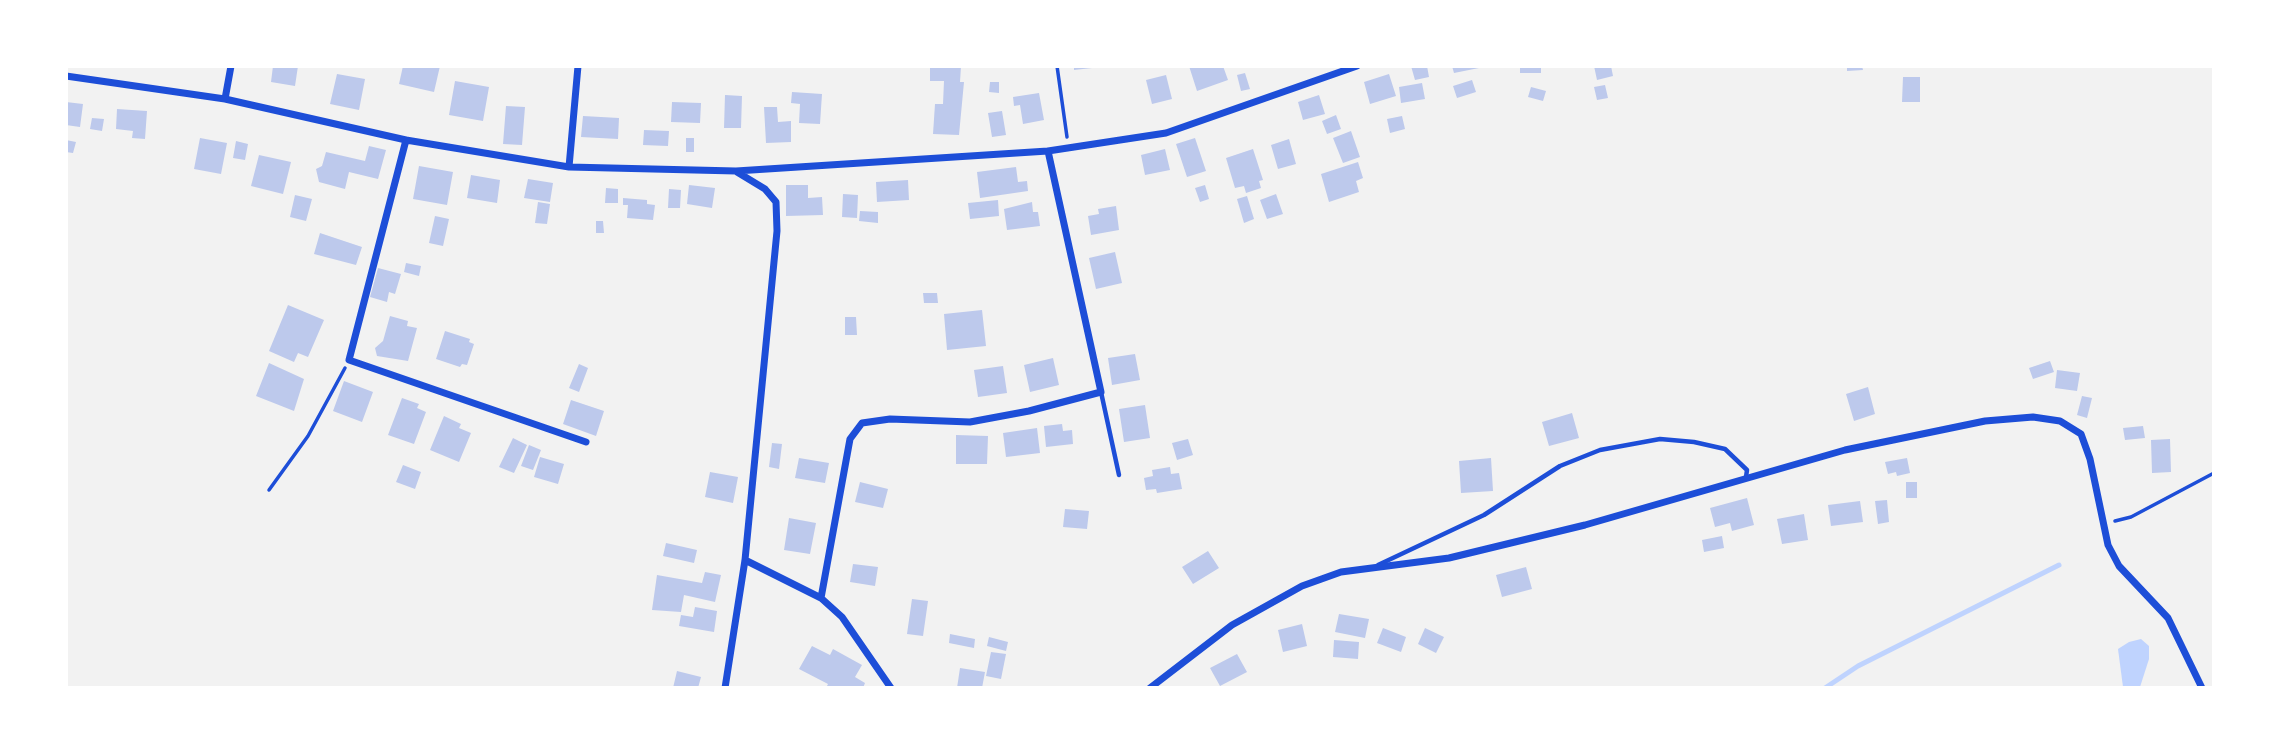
<!DOCTYPE html>
<style>
body{margin:0}
#map{position:relative;width:2280px;height:754px;overflow:hidden;background:#f2f2f2;font-family:"Nunito Sans",sans-serif}
canvas{display:block}
.frame{position:absolute;inset:0;border:68px solid #fff;pointer-events:none}
</style>
<div id="map">
<canvas width="2280" height="754"></canvas>
<div class="frame"></div>
</div>
<script>
const c = document.querySelector('canvas').getContext('2d');
c.lineJoin = 'round';
function paint(path, color) { c.fillStyle = color; c.fill(path, 'evenodd'); }
const shape = rows => new Path2D(rows.map(r => 'M' + r).join(''));
function strokePath(path, color, width, dash) { c.strokeStyle = color; c.lineWidth = width; c.lineCap = dash ? 'butt' : 'round'; c.setLineDash(dash || []); c.stroke(path); }
paint(shape([
 [2141,639,2149,646,2149,659,2140,687,2123,687,2118,649,2129,642]
]), '#bfd3fe');
strokePath(shape([
 [1825,688,1858,666,2059,565]
]), '#bfd3fe', 5);
paint(shape([
 [273,66,298,66,295,86,271,82],
 [403,66,440,66,434,92,399,84],
 [930,66,961,66,960,82,964,82,959,135,933,134,935,104,943,104,944,81,930,81],
 [1074,66,1092,66,1092,68,1074,70],
 [1189,66,1223,66,1228,80,1197,91],
 [1411,66,1427,66,1429,77,1415,80],
 [1452,66,1479,66,1479,68,1454,73],
 [1520,66,1541,66,1541,73,1520,73],
 [1594,66,1611,66,1613,76,1597,80],
 [1847,66,1862,66,1863,70,1847,71],
 [1245,73,1250,89,1241,91,1237,75],
 [337,74,365,79,359,110,330,104],
 [1389,74,1396,96,1370,104,1364,82],
 [1166,75,1172,99,1152,104,1146,80],
 [1903,77,1920,77,1920,102,1902,102],
 [1472,80,1476,92,1457,98,1453,86],
 [455,81,489,87,483,121,449,115],
 [990,82,999,82,999,93,989,92],
 [1422,83,1425,99,1401,103,1399,87],
 [1605,85,1608,98,1597,100,1594,87],
 [1531,87,1546,91,1543,101,1528,97],
 [792,92,822,94,820,124,799,123,800,104,791,103],
 [1039,93,1044,120,1023,124,1020,105,1014,106,1013,97],
 [725,95,742,96,741,128,724,128],
 [1319,95,1325,114,1303,120,1298,102],
 [66,102,83,104,80,127,66,125],
 [672,102,701,103,700,123,671,122],
 [506,106,525,107,522,145,503,144],
 [764,107,777,107,778,122,791,121,791,142,766,143],
 [117,109,147,111,145,139,132,138,133,131,116,129],
 [1002,111,1006,135,992,137,988,113],
 [1336,115,1341,129,1327,134,1322,121],
 [583,116,619,118,618,139,581,137],
 [1402,116,1405,129,1390,133,1387,119],
 [92,118,104,119,102,131,90,129],
 [644,130,669,131,668,146,643,145],
 [1351,131,1360,157,1343,163,1333,138],
 [200,138,227,143,221,174,194,169],
 [686,138,694,138,694,152,686,152],
 [1195,138,1206,171,1187,177,1176,144],
 [1289,139,1296,164,1278,169,1271,145],
 [66,140,76,142,73,153,66,152],
 [236,141,248,144,245,160,233,158],
 [369,146,386,150,378,179,349,172,345,189,319,182,316,169,322,166,326,152,365,161],
 [1165,149,1170,170,1145,175,1141,155],
 [1253,149,1263,180,1259,181,1261,188,1246,193,1244,186,1235,188,1226,158],
 [259,155,291,162,283,194,251,186],
 [1358,162,1363,178,1356,181,1359,192,1329,202,1321,174],
 [419,166,453,172,447,205,413,199],
 [1016,167,1018,182,1027,181,1028,191,980,198,977,172],
 [471,175,500,180,497,203,467,198],
 [528,179,553,183,550,202,524,198],
 [908,180,909,200,877,202,876,182],
 [689,185,715,188,712,208,687,204],
 [786,185,808,185,808,198,822,197,823,215,786,216],
 [1205,185,1209,199,1200,202,1195,188],
 [606,188,618,189,618,203,605,203],
 [669,189,681,190,680,208,668,208],
 [843,194,858,195,857,218,842,217],
 [1276,194,1283,214,1267,219,1260,200],
 [295,195,312,199,306,221,290,217],
 [1247,196,1254,219,1244,223,1237,199],
 [623,198,647,200,647,204,655,205,653,220,627,218,628,205,623,205],
 [998,200,999,216,970,219,968,203],
 [538,202,550,204,547,224,535,223],
 [1032,202,1033,212,1038,212,1040,226,1007,230,1004,209],
 [1116,206,1119,230,1091,235,1088,216,1099,214,1098,209],
 [860,211,878,212,878,223,859,221],
 [435,216,449,219,443,246,429,243],
 [596,221,603,221,604,233,596,233],
 [320,233,362,247,356,265,314,254],
 [1115,252,1122,283,1096,289,1089,258],
 [406,263,421,266,419,276,404,272],
 [378,268,401,274,395,294,389,292,387,302,370,297],
 [923,293,937,293,938,303,924,303],
 [288,305,324,320,308,357,298,353,294,362,269,351],
 [982,310,986,346,947,350,944,314],
 [390,316,408,321,407,326,417,328,408,361,377,356,375,348,383,341],
 [845,317,856,317,857,335,845,335],
 [445,331,470,339,469,342,474,344,467,365,462,364,460,367,436,359],
 [1135,354,1140,380,1112,385,1108,358],
 [1053,358,1059,385,1030,392,1024,365],
 [2050,361,2054,372,2033,379,2029,368],
 [269,363,304,379,294,411,256,396],
 [579,364,588,368,579,392,569,388],
 [1003,366,1007,393,978,397,974,370],
 [2057,370,2080,373,2077,391,2055,388],
 [344,381,373,392,362,422,333,411],
 [1868,387,1875,414,1854,421,1846,394],
 [2082,396,2092,398,2087,418,2077,415],
 [402,398,419,404,417,408,426,412,414,444,388,435],
 [571,400,604,411,596,436,563,424],
 [1145,405,1150,438,1124,442,1119,409],
 [1572,413,1579,438,1549,446,1542,422],
 [444,416,461,424,459,428,471,433,459,462,430,450],
 [1062,424,1063,431,1072,430,1073,444,1046,447,1044,426],
 [2143,426,2145,438,2125,440,2123,428],
 [1037,428,1040,453,1006,457,1003,433],
 [956,435,988,436,987,464,956,464],
 [513,438,527,445,514,473,499,467],
 [1188,439,1193,455,1177,460,1172,443],
 [2170,439,2171,472,2152,473,2151,440],
 [772,443,782,444,779,469,769,467],
 [529,445,541,450,533,470,521,466],
 [540,457,564,464,558,484,534,477],
 [799,458,829,463,825,483,795,478],
 [1491,458,1493,491,1461,493,1459,461],
 [1907,458,1910,473,1897,476,1896,472,1888,474,1885,462],
 [403,465,421,472,415,489,396,482],
 [1170,467,1171,474,1179,473,1182,489,1157,493,1156,489,1146,490,1144,478,1153,476,1152,470],
 [710,472,738,477,733,503,705,497],
 [860,482,888,489,883,508,855,502],
 [1906,482,1917,482,1917,498,1906,498],
 [1747,498,1754,525,1732,531,1730,523,1715,527,1710,508],
 [1887,500,1889,522,1878,524,1875,501],
 [1860,501,1863,522,1831,526,1828,505],
 [1065,509,1089,511,1087,529,1063,527],
 [1804,514,1808,540,1782,544,1777,519],
 [789,518,816,523,810,554,784,550],
 [1722,536,1724,548,1704,552,1702,540],
 [666,543,697,550,694,563,663,556],
 [1208,551,1219,568,1193,584,1182,567],
 [853,564,878,567,875,586,850,582],
 [1526,567,1532,589,1502,597,1496,575],
 [705,572,721,575,715,602,684,595,681,612,652,610,657,575,702,583],
 [912,599,928,601,923,636,907,634],
 [695,607,717,611,714,632,679,626,681,615,693,617],
 [1339,614,1369,619,1365,638,1335,632],
 [1302,624,1307,646,1283,652,1278,630],
 [1383,628,1406,637,1401,652,1377,643],
 [1425,628,1444,637,1436,653,1418,644],
 [950,634,975,639,974,648,949,643],
 [989,637,1008,642,1006,651,987,646],
 [1334,640,1359,642,1358,659,1333,657],
 [812,646,830,655,833,649,862,665,855,677,865,683,863,688,826,688,828,684,799,669],
 [991,652,1006,654,1001,679,986,676],
 [1237,654,1247,672,1220,686,1210,668],
 [960,668,985,672,982,688,957,688],
 [677,671,701,677,698,688,673,688]
]), '#bdc9ec');
strokePath(shape([
 [1057,66,1067,137],
 [269,490,308,436,345,368],
 [2115,521,2131,517,2214,473]
]), '#1d4ed8', 3.5);
strokePath(shape([
 [1101,392,1119,475],
 [1378,565,1484,515,1560,466,1600,450,1660,439,1694,442,1725,449,1747,470,1746,477]
]), '#1d4ed8', 4.5);
strokePath(shape([
 [66,76,225,99,406,140,569,167,736,171,1048,151,1166,133,1357,66],
 [225,99,231,66],
 [406,140,349,360,586,442],
 [569,167,578,66],
 [745,560,821,598,842,617,891,688],
 [821,598,850,439,862,423,890,419,970,422,1029,411,1101,392,1048,151],
 [725,688,745,560,777,231,776,202,765,189,737,172],
 [1150,688,1232,625,1302,586,1341,572,1449,558,1585,525,1845,450,1985,421,2033,417,2060,421,2081,434,2090,459,2108,545,2119,566,2168,618,2202,688]
]), '#1d4ed8', 7);
</script>
